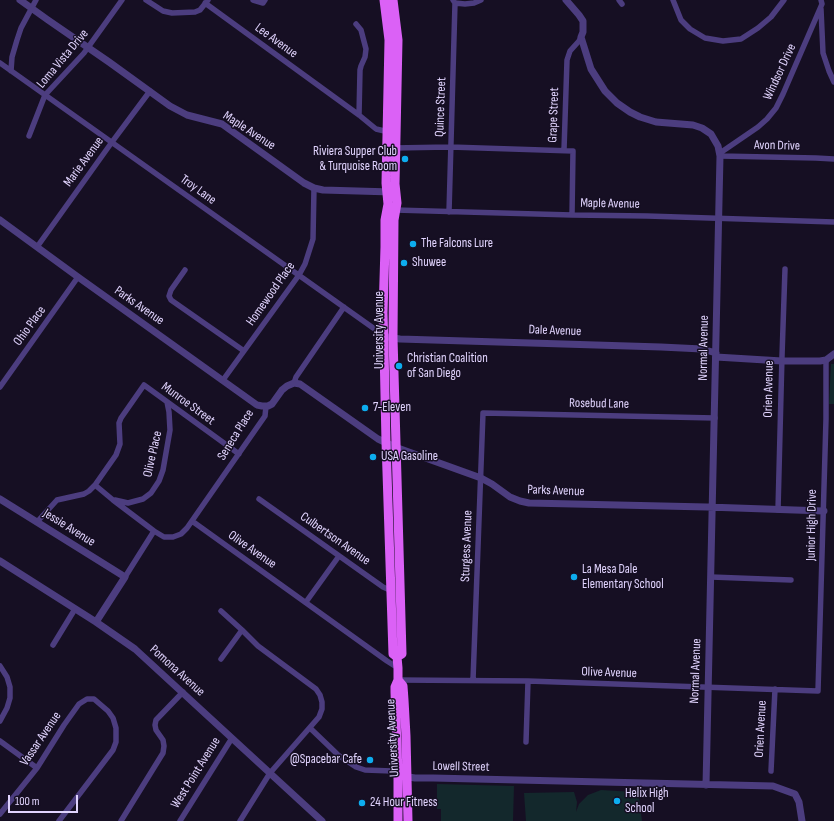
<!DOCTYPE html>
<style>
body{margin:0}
#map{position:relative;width:834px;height:821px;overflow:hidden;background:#160f23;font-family:"Sofia Sans Condensed",sans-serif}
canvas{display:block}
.scale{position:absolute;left:8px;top:795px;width:70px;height:18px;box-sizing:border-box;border:2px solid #e0d3fd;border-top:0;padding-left:5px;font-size:12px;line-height:14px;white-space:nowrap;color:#e0d3fd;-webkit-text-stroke:3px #160f23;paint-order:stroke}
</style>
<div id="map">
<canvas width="834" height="821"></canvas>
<div class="scale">100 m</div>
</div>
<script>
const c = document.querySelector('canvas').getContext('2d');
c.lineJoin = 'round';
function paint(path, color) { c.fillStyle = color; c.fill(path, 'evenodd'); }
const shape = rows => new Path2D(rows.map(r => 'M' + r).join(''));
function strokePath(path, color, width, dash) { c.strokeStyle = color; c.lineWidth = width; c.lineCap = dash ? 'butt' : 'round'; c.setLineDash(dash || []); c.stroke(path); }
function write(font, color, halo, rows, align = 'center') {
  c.font = font + ' "Sofia Sans Condensed",sans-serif'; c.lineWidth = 3; c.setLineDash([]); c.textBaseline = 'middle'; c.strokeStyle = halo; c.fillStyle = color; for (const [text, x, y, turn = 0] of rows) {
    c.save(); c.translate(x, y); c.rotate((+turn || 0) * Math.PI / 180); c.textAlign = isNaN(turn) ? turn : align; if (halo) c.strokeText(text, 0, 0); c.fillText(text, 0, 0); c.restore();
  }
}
paint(shape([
 [831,364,834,364,834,404,829,404],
 [437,784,514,786,513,821,441,821,441,809,437,809],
 [601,790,634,792,639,798,642,821,526,821,524,793,574,792,577,802,576,812,579,804,588,795]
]), '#13282c');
strokePath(shape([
 [146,0,163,11,172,13,195,12,200,10,208,0],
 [253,0,263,3,265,0],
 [453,0,455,3,465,4,474,3,481,0],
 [619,0,622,4],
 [673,0,681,20,690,29,705,38,723,41,741,39,758,28,771,17,784,0],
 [205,3,359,115,376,129,389,132],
 [821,9,823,53,829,71,834,82],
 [356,24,361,30,366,49,365,57,361,66,360,70,359,115],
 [0,63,376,330,383,334],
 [11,71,12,57,17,40,21,28,36,0],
 [29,136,45,95,84,53,122,0],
 [393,148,450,147,573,151,572,215],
 [564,150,567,60,570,51,579,41,581,37],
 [720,153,758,127,767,119,776,108,783,94,822,4,821,0],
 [720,156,816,158,834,159],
 [395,210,572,215,647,216,834,222],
 [449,212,455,3],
 [37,247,112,142,150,91],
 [185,270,171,290,169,296,171,300,244,351],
 [223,380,299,275,305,264,313,239,314,188],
 [294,383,296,377,344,307],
 [0,387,78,277],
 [95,485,113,500,154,531,164,537,173,537,181,534,187,528,258,426,265,416,266,406],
 [259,499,383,587,392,591],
 [115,500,128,503,143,499,151,493,159,481,163,470,170,430,169,412,167,402],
 [778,510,782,356,785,269],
 [192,521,387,661,398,668],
 [37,522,57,500,84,494,89,491,95,485,116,455,120,444,119,423,121,418,144,385,239,454],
 [125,577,154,531],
 [711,577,791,580],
 [306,602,339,556],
 [221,611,242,630,258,646,316,689,320,695,322,702,322,709,319,717,270,773,240,821],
 [53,645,75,609],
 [221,659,242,630],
 [0,666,7,677,10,687,10,698,7,708,0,721],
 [398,680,528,681,818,691,826,419,826,360],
 [473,680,483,413,715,418],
 [310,728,334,751,338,755,356,767,365,770,392,771,398,774],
 [0,741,37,768],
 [526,742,528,681],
 [771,771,775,689],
 [0,814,37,768,64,725,79,704,87,699,94,699,108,711,113,718,116,728,116,742,113,750,59,821],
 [121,821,163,753,164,746,163,740,156,730,155,725,156,720,183,692],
 [180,821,232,738]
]), '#4c3d7f', 5.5);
strokePath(shape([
 [20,0,48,20,109,62,170,106,187,115,222,124,304,183,314,188,323,190,392,192],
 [566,0,579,15,583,21,583,32,581,37,591,69,605,91,617,103,630,112,640,117,656,122,693,125,702,128,711,134,718,146,720,156,706,785],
 [0,220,78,277,257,405,262,406,268,406,272,404,282,390,287,386,294,383,300,384,378,439,395,447,481,478,492,484,510,497,520,501,529,503,707,507,824,511],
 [389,337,393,338,400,339,661,347,702,349,716,353],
 [716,357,782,361,820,361,826,360,834,354],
 [0,499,125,577,96,622],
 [0,561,96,622,135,649,322,821],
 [402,776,415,778,433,778,773,786,795,794,799,802,802,821]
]), '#4c3d7f', 7);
strokePath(shape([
 [384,0,389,40,386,183,388,204,385,220,385,247,383,313,384,348,386,442,393,654,397,657,398,668,398,680,395,687,395,692,398,774,398,821],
 [393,0,398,40,395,184,397,203,394,220,393,338,402,654,397,657],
 [398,680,403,686,404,700,406,736,408,821]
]), '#db61f6', 9);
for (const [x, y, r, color] of [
 [405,159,4,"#0dadef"],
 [413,244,4,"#0dadef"],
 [404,263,4,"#0dadef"],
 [399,366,4,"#0dadef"],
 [365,408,4,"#0dadef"],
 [373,457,4,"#0dadef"],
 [574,577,4,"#0dadef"],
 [370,760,4,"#0dadef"],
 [617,801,4,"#0dadef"],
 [362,803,4,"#0dadef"]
]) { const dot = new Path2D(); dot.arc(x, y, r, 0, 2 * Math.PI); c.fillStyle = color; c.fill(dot); strokePath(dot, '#160f23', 1.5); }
write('13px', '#e0d3fd', '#160f23', [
 ["Lee Avenue",276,41,36],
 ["Loma Vista Drive",63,59,-50],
 ["Windsor Drive",780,72,-65],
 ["Quince Street",441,107,-88],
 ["Grape Street",554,115,-88],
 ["Maple Avenue",249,131,33],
 ["Avon Drive",777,146,1],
 ["Marie Avenue",84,162,-54],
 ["Troy Lane",198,190,36],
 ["Maple Avenue",610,204,1],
 ["Homewood Place",271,294,-55],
 ["Parks Avenue",139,306,35],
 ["Ohio Place",30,326,-54],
 ["University Avenue",380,330,-90],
 ["Dale Avenue",555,331,2],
 ["Normal Avenue",704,348,-89],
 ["Orien Avenue",769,389,-89],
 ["Munroe Street",188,404,36],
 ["Rosebud Lane",599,404,1],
 ["Seneca Place",236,435,-58],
 ["Olive Place",153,454,-77],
 ["Parks Avenue",556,491,2],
 ["Junior High Drive",812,525,-89],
 ["Jessie Avenue",69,528,32],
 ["Culbertson Avenue",335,539,35],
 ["Sturgess Avenue",467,546,-88],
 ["Olive Avenue",252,550,35],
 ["Pomona Avenue",177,671,42],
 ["Normal Avenue",696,671,-88],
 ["Olive Avenue",609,673,2],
 ["Orien Avenue",761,729,-87],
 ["University Avenue",393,738,-93],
 ["Vassar Avenue",41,739,-56],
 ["Lowell Street",461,767,1],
 ["West Point Avenue",196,773,-58]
]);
write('13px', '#e0d3fd', '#160f23', [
 ["Riviera Supper Club",397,152,"right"],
 ["& Turquoise Room",397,167,"right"],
 ["The Falcons Lure",421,244],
 ["Shuwee",412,263],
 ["Christian Coalition",407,359],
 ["of San Diego",407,374],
 ["7-Eleven",373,408],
 ["USA Gasoline",381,457],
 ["La Mesa Dale",582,570],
 ["Elementary School",582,585],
 ["@Spacebar Cafe",362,760,"right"],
 ["Helix High",625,794],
 ["School",625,809],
 ["24 Hour Fitness",370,803]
], 'left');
</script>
